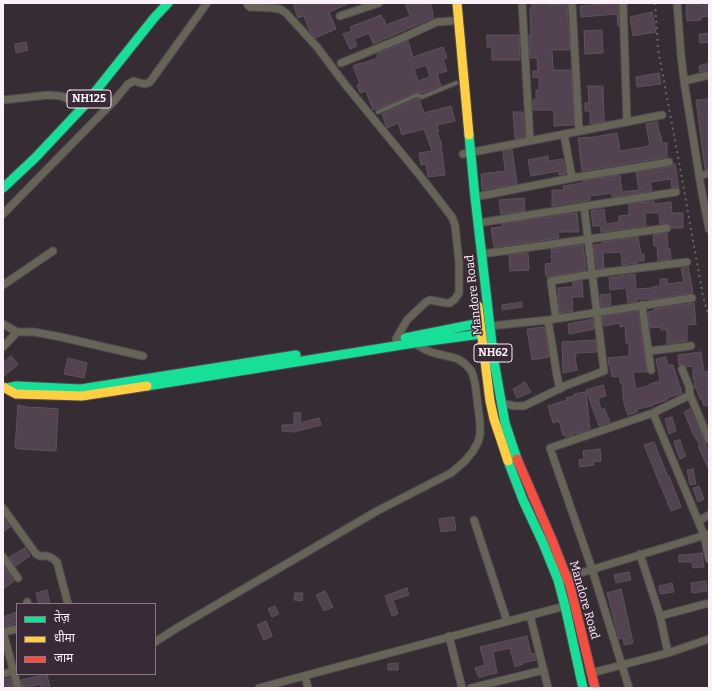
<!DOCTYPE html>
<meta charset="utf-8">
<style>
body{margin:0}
#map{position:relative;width:712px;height:691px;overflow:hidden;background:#362d34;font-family:Bitter,"Noto Sans Devanagari",serif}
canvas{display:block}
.frame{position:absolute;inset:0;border:4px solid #fcf0f9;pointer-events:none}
.legend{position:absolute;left:16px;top:603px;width:140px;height:72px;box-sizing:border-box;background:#3a2937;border:1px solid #887985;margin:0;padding:5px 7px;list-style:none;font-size:12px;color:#fcf0f9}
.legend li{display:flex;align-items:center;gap:8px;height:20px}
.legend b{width:20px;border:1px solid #887985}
</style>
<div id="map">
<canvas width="712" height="691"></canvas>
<div class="frame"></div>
<ul class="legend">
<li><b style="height:5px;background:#16e098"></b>तेज़</li>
<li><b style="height:5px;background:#ffcf43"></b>धीमा</li>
<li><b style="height:5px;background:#f24e42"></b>जाम</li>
</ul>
</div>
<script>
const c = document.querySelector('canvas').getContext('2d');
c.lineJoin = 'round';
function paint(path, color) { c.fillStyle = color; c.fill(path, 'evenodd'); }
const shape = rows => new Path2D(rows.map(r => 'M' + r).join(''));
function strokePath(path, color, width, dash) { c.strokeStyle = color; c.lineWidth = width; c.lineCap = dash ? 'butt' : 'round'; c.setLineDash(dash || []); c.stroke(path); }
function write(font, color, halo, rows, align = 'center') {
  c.font = font + ' Bitter,serif'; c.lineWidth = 3; c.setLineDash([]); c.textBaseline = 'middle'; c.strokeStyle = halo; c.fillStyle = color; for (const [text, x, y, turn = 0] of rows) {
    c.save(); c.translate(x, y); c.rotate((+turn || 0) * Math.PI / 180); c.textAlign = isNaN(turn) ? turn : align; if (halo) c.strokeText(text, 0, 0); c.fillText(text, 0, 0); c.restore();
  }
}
const building = shape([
 [293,3,350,3,329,12,336,29,315,38,310,32,304,16,298,18,293,3],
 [405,3,430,3,432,9,433,18,373,44,369,33,354,39,357,46,350,49,343,34,352,31,350,27,381,15,382,19,384,19,386,25,410,16,405,3],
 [532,3,550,3,550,5,567,4,570,50,552,50,553,70,571,70,574,125,554,126,554,110,533,110,533,100,536,100,536,90,539,90,539,77,533,78,533,71,538,71,537,58,530,58,529,35,531,35,530,8,532,8,532,3],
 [614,3,618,3,619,26,618,26,617,14,581,17,580,6,614,3],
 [686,3,700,3,700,6,709,4,709,16,701,17,701,20,687,21,686,10,687,10,686,3],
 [652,12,656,32,633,36,630,17,652,12],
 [602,30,603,53,585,54,584,31,602,30],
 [709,33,709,42,700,43,699,34,709,33],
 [487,35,519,35,520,60,492,60,492,47,487,47,487,35],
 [408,41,413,57,443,47,447,58,443,59,447,71,437,74,441,86,422,93,416,92,379,108,373,110,366,91,360,93,357,85,360,84,353,66,361,63,361,64,378,58,377,54,408,41],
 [426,65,430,77,418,81,414,69,426,65],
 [26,42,28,50,16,53,15,44,26,42],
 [709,63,709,70,700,72,699,66,709,63],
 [659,73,661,84,637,87,636,77,659,73],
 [588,86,603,86,604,119,605,121,590,124,590,111,585,111,585,103,589,103,588,86],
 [417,99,419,99,424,113,451,106,455,121,437,125,439,131,437,132,441,142,441,143,445,175,428,177,426,164,421,165,419,153,432,151,424,129,410,133,410,132,402,135,398,123,387,128,382,114,417,99],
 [709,99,709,168,705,169,696,100,709,99],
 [513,112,523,112,525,137,515,139,513,112],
 [657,122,660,135,661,135,662,143,667,143,667,157,582,171,578,138,588,137,588,138,617,133,617,137,618,137,620,151,650,146,646,124,657,122],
 [512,149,517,184,482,190,481,174,505,171,503,151,512,149],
 [548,156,548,161,563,159,566,174,559,175,559,171,531,176,528,160,548,156],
 [674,164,675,164,679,188,672,188,671,179,650,182,652,191,612,197,612,193,590,196,590,200,552,206,552,190,564,190,563,186,583,183,583,181,620,175,622,192,639,190,636,172,670,167,674,164],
 [524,198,525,211,501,214,499,200,524,198],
 [654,201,654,204,671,202,672,213,683,213,683,228,672,228,671,225,668,223,660,224,659,213,645,213,646,226,601,232,600,226,593,226,591,211,604,209,606,224,619,222,619,216,629,215,629,204,654,201],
 [577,213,579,232,558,232,559,238,494,247,491,228,502,227,502,224,546,217,552,217,552,216,577,213],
 [667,233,668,249,670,249,671,259,658,261,657,246,654,246,653,235,667,233],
 [638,237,641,254,644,254,644,261,637,261,637,263,622,265,621,252,603,253,604,268,597,268,596,260,594,245,602,244,602,242,638,237],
 [583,245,586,270,546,277,545,264,552,263,551,249,583,245],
 [528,253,529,270,510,271,509,255,528,253],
 [688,267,691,282,693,293,653,299,636,299,637,301,628,303,626,288,610,290,609,277,620,277,619,276,635,274,636,289,652,288,652,287,660,286,660,279,667,279,667,284,684,282,681,268,688,267],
 [582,281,583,297,572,297,573,311,560,313,558,288,573,287,573,282,582,281],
 [610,294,611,305,601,307,600,295,610,294],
 [522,302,522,307,502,310,502,305,522,302],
 [694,303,696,324,687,325,687,341,667,344,667,330,661,330,661,327,650,328,648,312,654,311,654,309,694,303],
 [638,311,647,372,633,372,636,389,651,385,650,384,660,381,656,359,666,357,668,365,673,365,682,393,667,398,667,400,652,405,652,406,637,409,637,412,628,415,624,403,622,384,621,384,619,376,612,377,610,366,609,366,608,358,629,356,629,343,626,343,625,326,620,327,620,323,604,326,602,317,638,311],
 [593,319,594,329,569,334,568,324,593,319],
 [544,327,549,357,532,360,527,329,544,327],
 [595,340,597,352,576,353,576,357,575,357,577,370,563,373,562,342,595,340],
 [701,352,704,372,709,372,709,405,704,406,702,399,700,399,696,388,694,388,695,380,693,380,693,366,686,367,682,364,679,365,678,355,701,352],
 [11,356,18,364,3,377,3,363,11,356],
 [68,358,87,363,84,378,64,374,68,358],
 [525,382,531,392,517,398,513,389,525,382],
 [603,385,606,396,598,398,601,410,604,408,610,422,599,426,586,390,603,385],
 [586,392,590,429,579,433,573,433,574,435,566,437,565,435,563,435,559,421,553,423,548,406,567,400,566,398,574,396,574,394,586,392],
 [18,405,32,408,32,407,58,409,56,451,21,449,15,448,18,405],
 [690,409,709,452,709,470,698,446,700,445,693,434,684,412,690,409],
 [294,413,301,413,300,423,319,418,321,425,294,432,282,431,282,425,289,425,294,424,294,413],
 [672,417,676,431,669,434,665,419,672,417],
 [680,440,683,450,686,456,680,459,676,449,674,441,680,440],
 [654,442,668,477,669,476,681,507,671,511,644,445,654,442],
 [600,449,601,461,593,462,594,465,580,467,579,460,584,459,583,451,600,449],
 [693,469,696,484,690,485,687,470,693,469],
 [699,486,704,499,698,502,693,488,699,486],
 [3,517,10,527,3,532,3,517],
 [454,517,456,530,441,532,439,519,454,517],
 [25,548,30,556,15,566,9,557,25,548],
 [702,553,704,567,693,568,692,562,679,562,679,555,686,555,702,553],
 [3,566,14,581,3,589,3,566],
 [629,572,631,580,616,583,614,575,629,572],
 [706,581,707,591,692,593,691,583,706,581],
 [672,583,674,592,660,594,659,586,672,583],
 [407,588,409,595,393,600,398,614,392,616,385,596,407,588],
 [621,589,633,643,624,645,623,638,619,639,607,593,621,589],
 [47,590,50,604,39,604,36,593,47,590],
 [325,591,333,607,324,611,316,595,325,591],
 [295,593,303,593,302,601,294,600,295,593],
 [275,606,279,614,272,617,268,609,275,606],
 [17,612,17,623,3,627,3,617,17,612],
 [266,621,272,636,264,640,257,625,266,621],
 [527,636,531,654,534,653,536,660,522,663,523,664,515,667,510,648,493,652,497,673,487,675,479,678,475,668,485,665,480,647,527,636],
 [398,663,398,670,388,670,388,664,398,663],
 [47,674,50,688,41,688,41,684,23,688,21,680,47,674],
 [10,678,13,688,3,688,3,680,10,678]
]);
paint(building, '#534250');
strokePath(building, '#5c545a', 1);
const lane = shape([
 [378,112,417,95,422,97,456,83]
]);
const street = shape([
 [247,3,248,5,250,7,273,8,280,9,286,13,317,47,344,83,421,177,452,217,455,225,459,262,459,293,455,299,450,303,446,303,436,301,430,300,426,302,407,320,396,339],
 [522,3,530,141],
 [572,3,579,131],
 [623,3,627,122],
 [677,3,681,55,684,81,702,193,709,229],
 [340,16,379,3],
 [341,63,400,39,437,22,451,21],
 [684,81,709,75],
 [3,100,48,95,61,96,78,103],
 [564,134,572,178],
 [463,154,662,115],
 [699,176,709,173],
 [475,197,572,178,669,162],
 [3,214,114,101,128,84,134,81,144,84,148,83,150,82,207,3],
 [478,223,676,192],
 [482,254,667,228],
 [3,285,53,251],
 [642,305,651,370],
 [556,318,551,281,592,274,687,262],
 [548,320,557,376,560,389],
 [3,324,17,332],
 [490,326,548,320,692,298],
 [3,347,17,332,34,332,61,337,143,356],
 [649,351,691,346],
 [682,369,689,386,690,395],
 [501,403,515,406,524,406,567,385,604,371,584,206],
 [653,413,690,395,709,440],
 [3,508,36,554,40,556,47,556,52,558,57,562,68,604],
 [474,520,507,621],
 [698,521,709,515],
 [640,554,660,616,668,653],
 [3,557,18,578],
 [564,578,709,534],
 [27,602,28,604],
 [530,615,548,688],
 [660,616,709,603],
 [3,632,18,688],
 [3,632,17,629],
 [449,636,462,688],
 [155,642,180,626,377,511,451,473,465,461,473,451,478,442,480,435,480,423,475,383,472,372,469,368,464,363,458,359,451,357,434,353,426,350,414,343],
 [591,673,668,653,709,639],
 [3,674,17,670],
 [305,676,308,688],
 [259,688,565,606],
 [471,688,544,670],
 [629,688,592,569,550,448,653,413,704,535,709,559]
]);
const fast = shape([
 [469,135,475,197,494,361,505,423,517,459],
 [3,188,35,158,83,107,154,18,168,3],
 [405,338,480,323],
 [147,386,414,343,481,334],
 [7,388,16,386,81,389,296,355],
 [508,461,523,500,543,543,558,580,565,606,583,688]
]);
const slow = shape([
 [457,3,469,135],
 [478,306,490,401,494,419,508,461],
 [3,387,16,394,82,396,147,386]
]);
const jam = shape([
 [517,459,552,540,570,586,595,688]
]);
strokePath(lane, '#51494f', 5.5);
strokePath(street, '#51494f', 9);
strokePath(fast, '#51494f', 11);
strokePath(slow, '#51494f', 11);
strokePath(jam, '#51494f', 11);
strokePath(lane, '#666457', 3.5);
strokePath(street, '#666457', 7);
strokePath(fast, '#16e098', 9);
strokePath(slow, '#ffcf43', 9);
strokePath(jam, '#f24e42', 9);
strokePath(shape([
 [655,3,658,49,679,162,703,296,709,317]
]), '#69675e', 2, [2, 4]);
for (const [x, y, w] of [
 [89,99,44],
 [493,353,38]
]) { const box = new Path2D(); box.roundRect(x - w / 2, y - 9, w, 18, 3); c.fillStyle = '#3a2937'; c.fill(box); strokePath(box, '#fcf0f9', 1); }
write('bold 11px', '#fcf0f9', null, [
 ["NH125",89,99],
 ["NH62",493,353]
]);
write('12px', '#fcf0f9', '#3a2937', [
 ["Mandore Road",474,295,-96],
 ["Mandore Road",584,600,74]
]);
</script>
